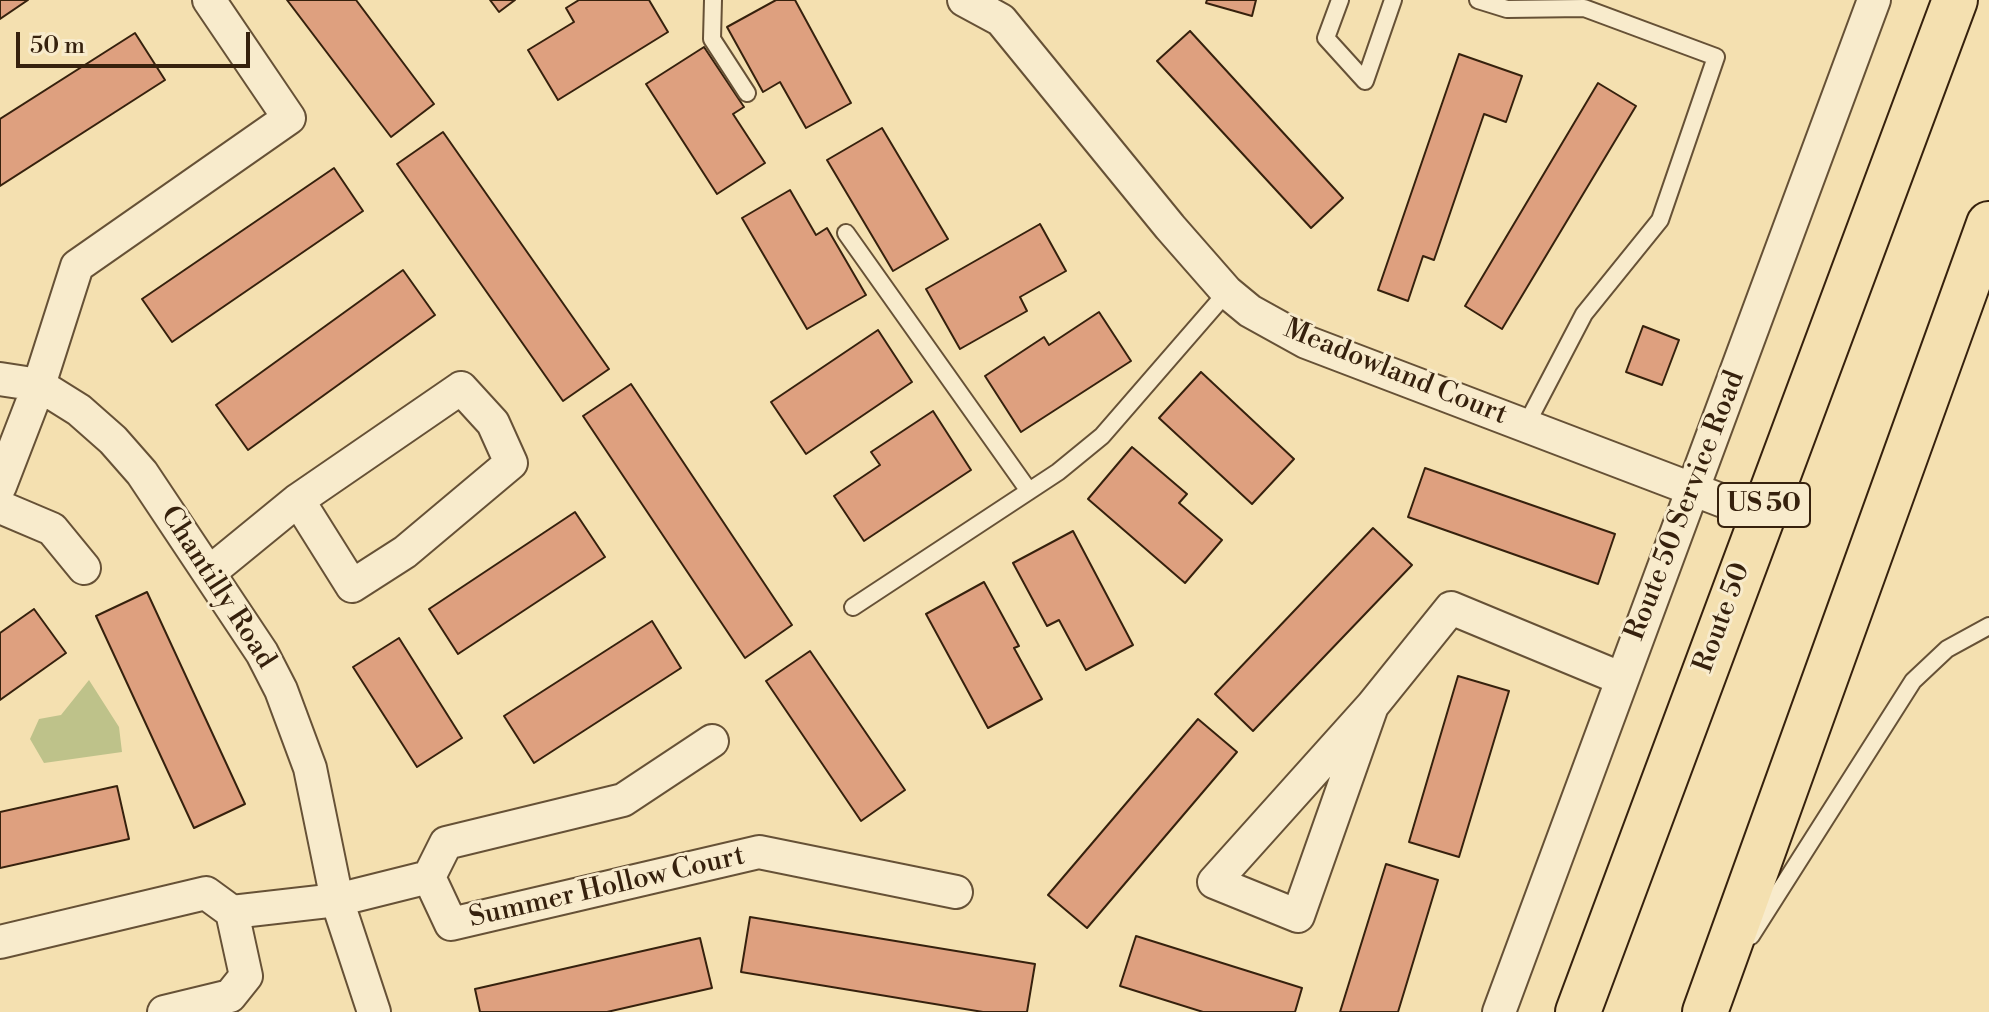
<!DOCTYPE html>
<style>
body{margin:0}
#map{position:relative;width:1989px;height:1012px;overflow:hidden;background:#f4e0b0;font-family:"Libre Bodoni",serif}
canvas{display:block}
.scale{position:absolute;left:16px;top:32px;width:234px;height:36px;box-sizing:border-box;border:4px solid #36210d;border-top:0;padding-left:10px;font-size:24px;line-height:28px;white-space:nowrap;color:#36210d;-webkit-text-stroke:6px #f8ebcc;paint-order:stroke}
</style>
<div id="map">
<canvas width="1989" height="1012"></canvas>
<div class="scale">50 m</div>
</div>
<script>
const c = document.querySelector('canvas').getContext('2d');
c.lineJoin = 'round';
function paint(path, color) { c.fillStyle = color; c.fill(path, 'evenodd'); }
const shape = rows => new Path2D(rows.map(r => 'M' + r).join(''));
function strokePath(path, color, width, dash) { c.strokeStyle = color; c.lineWidth = width; c.lineCap = dash ? 'butt' : 'round'; c.setLineDash(dash || []); c.stroke(path); }
function write(font, color, halo, rows, align = 'center') {
  c.font = font + ' "Libre Bodoni",serif'; c.lineWidth = 6; c.setLineDash([]); c.textBaseline = 'middle'; c.strokeStyle = halo; c.fillStyle = color; for (const [text, x, y, turn = 0] of rows) {
    c.save(); c.translate(x, y); c.rotate((+turn || 0) * Math.PI / 180); c.textAlign = isNaN(turn) ? turn : align; if (halo) c.strokeText(text, 0, 0); c.fillText(text, 0, 0); c.restore();
  }
}
paint(shape([
 [89,680,119,727,122,752,44,763,30,739,39,719,61,715]
]), '#bec28a');
const building = shape([
 [0,0,28,0,0,19,0,0],
 [287,0,356,0,434,104,391,137,287,0],
 [490,0,515,0,499,12,490,0],
 [579,0,649,0,668,32,558,100,528,50,574,22,566,8,579,0],
 [776,0,795,0,851,103,806,128,780,82,763,92,727,27,776,0],
 [1207,0,1256,0,1252,16,1206,3,1207,0],
 [1190,31,1343,198,1311,228,1157,61,1190,31],
 [135,33,165,80,0,186,0,119,135,33],
 [704,47,744,107,733,114,765,163,717,194,646,84,704,47],
 [1459,54,1522,76,1506,122,1484,114,1434,260,1423,256,1408,301,1378,290,1459,54],
 [1598,83,1636,106,1502,329,1465,306,1598,83],
 [882,128,948,239,893,271,827,160,882,128],
 [443,132,609,369,563,401,397,164,443,132],
 [334,168,363,211,172,342,142,299,334,168],
 [790,190,816,235,827,228,866,295,807,329,742,218,790,190],
 [1040,224,1066,271,1020,297,1027,311,960,349,926,289,1040,224],
 [403,270,435,315,248,450,216,405,403,270],
 [1099,312,1131,361,1021,432,985,376,1044,337,1049,345,1099,312],
 [1643,326,1679,340,1662,385,1626,372,1643,326],
 [878,330,912,382,806,454,771,402,878,330],
 [1201,372,1294,459,1252,504,1159,418,1201,372],
 [631,384,792,625,745,658,583,416,631,384],
 [933,411,971,470,864,541,834,496,880,465,871,452,933,411],
 [1132,447,1187,494,1179,503,1222,540,1185,583,1088,499,1132,447],
 [1425,468,1615,534,1598,584,1408,517,1425,468],
 [575,512,605,557,458,654,429,609,575,512],
 [1373,528,1412,565,1253,731,1215,694,1373,528],
 [1073,531,1133,645,1086,670,1059,620,1047,626,1013,563,1073,531],
 [984,582,1019,646,1014,648,1042,699,988,728,926,614,984,582],
 [147,592,245,804,194,828,96,616,147,592],
 [34,609,66,653,0,700,0,633,34,609],
 [652,621,681,668,534,763,504,716,652,621],
 [399,638,462,738,417,767,353,667,399,638],
 [810,651,905,790,861,821,766,681,810,651],
 [1458,676,1509,691,1459,857,1409,842,1458,676],
 [1198,719,1237,752,1087,928,1048,895,1198,719],
 [117,786,129,839,0,868,0,812,117,786],
 [1386,864,1438,880,1398,1012,1340,1012,1386,864],
 [750,917,1035,964,1027,1012,983,1012,741,972,750,917],
 [1136,936,1302,988,1295,1012,1203,1012,1120,986,1136,936],
 [700,938,712,988,607,1012,480,1012,475,989,700,938]
]);
paint(building, '#dea07f');
strokePath(building, '#36210d', 2);
const lane = shape([
 [713,0,712,39,747,93],
 [1340,0,1326,38,1365,81,1393,0],
 [1478,0,1507,9,1584,8,1716,57,1660,220,1584,314,1526,425],
 [846,233,1029,491],
 [853,607,1058,472,1102,436,1227,292],
 [1751,936,1913,681,1947,649,1989,626]
]);
const street = shape([
 [964,0,1001,20,1170,227,1227,292,1250,311,1306,342,1760,515],
 [0,379,39,385,79,410,113,440,142,473,262,653,281,690,310,768,337,900,374,1012],
 [461,388,493,423,511,463,405,552,352,586,298,500,461,388],
 [0,486,39,385,77,266,289,118,209,0],
 [0,507,52,529,84,568],
 [210,572,298,500],
 [1372,706,1298,916,1214,882,1372,706,1451,608,1620,678],
 [429,877,451,924,759,852,956,892],
 [232,912,337,900,429,877,446,843,623,800,712,741],
 [0,942,206,893,232,912,246,976,230,996,164,1012],
 [1499,1012,1874,0]
]);
const highway = shape([
 [1578,1012,1955,0],
 [1705,1012,1989,224]
]);
strokePath(lane, '#665136', 20);
strokePath(street, '#665136', 36);
strokePath(highway, '#36210d', 48);
strokePath(lane, '#f8ebcc', 16);
strokePath(street, '#f8ebcc', 32);
strokePath(highway, '#f4e0b0', 44);
for (const [x, y, w] of [
 [1764,505,92]
]) { const box = new Path2D(); box.roundRect(x - w / 2, y - 22, w, 44, 6); c.fillStyle = '#f8ebcc'; c.fill(box); strokePath(box, '#36210d', 2); }
write('bold 26px', '#36210d', null, [
 ["US 50",1764,505]
]);
write('28px', '#36210d', '#f8ebcc', [
 ["Meadowland Court",1395,373,22],
 ["Route 50 Service Road",1686,506,-69],
 ["Chantilly Road",217,588,57],
 ["Route 50",1723,618,-70],
 ["Summer Hollow Court",607,888,-13]
]);
</script>
